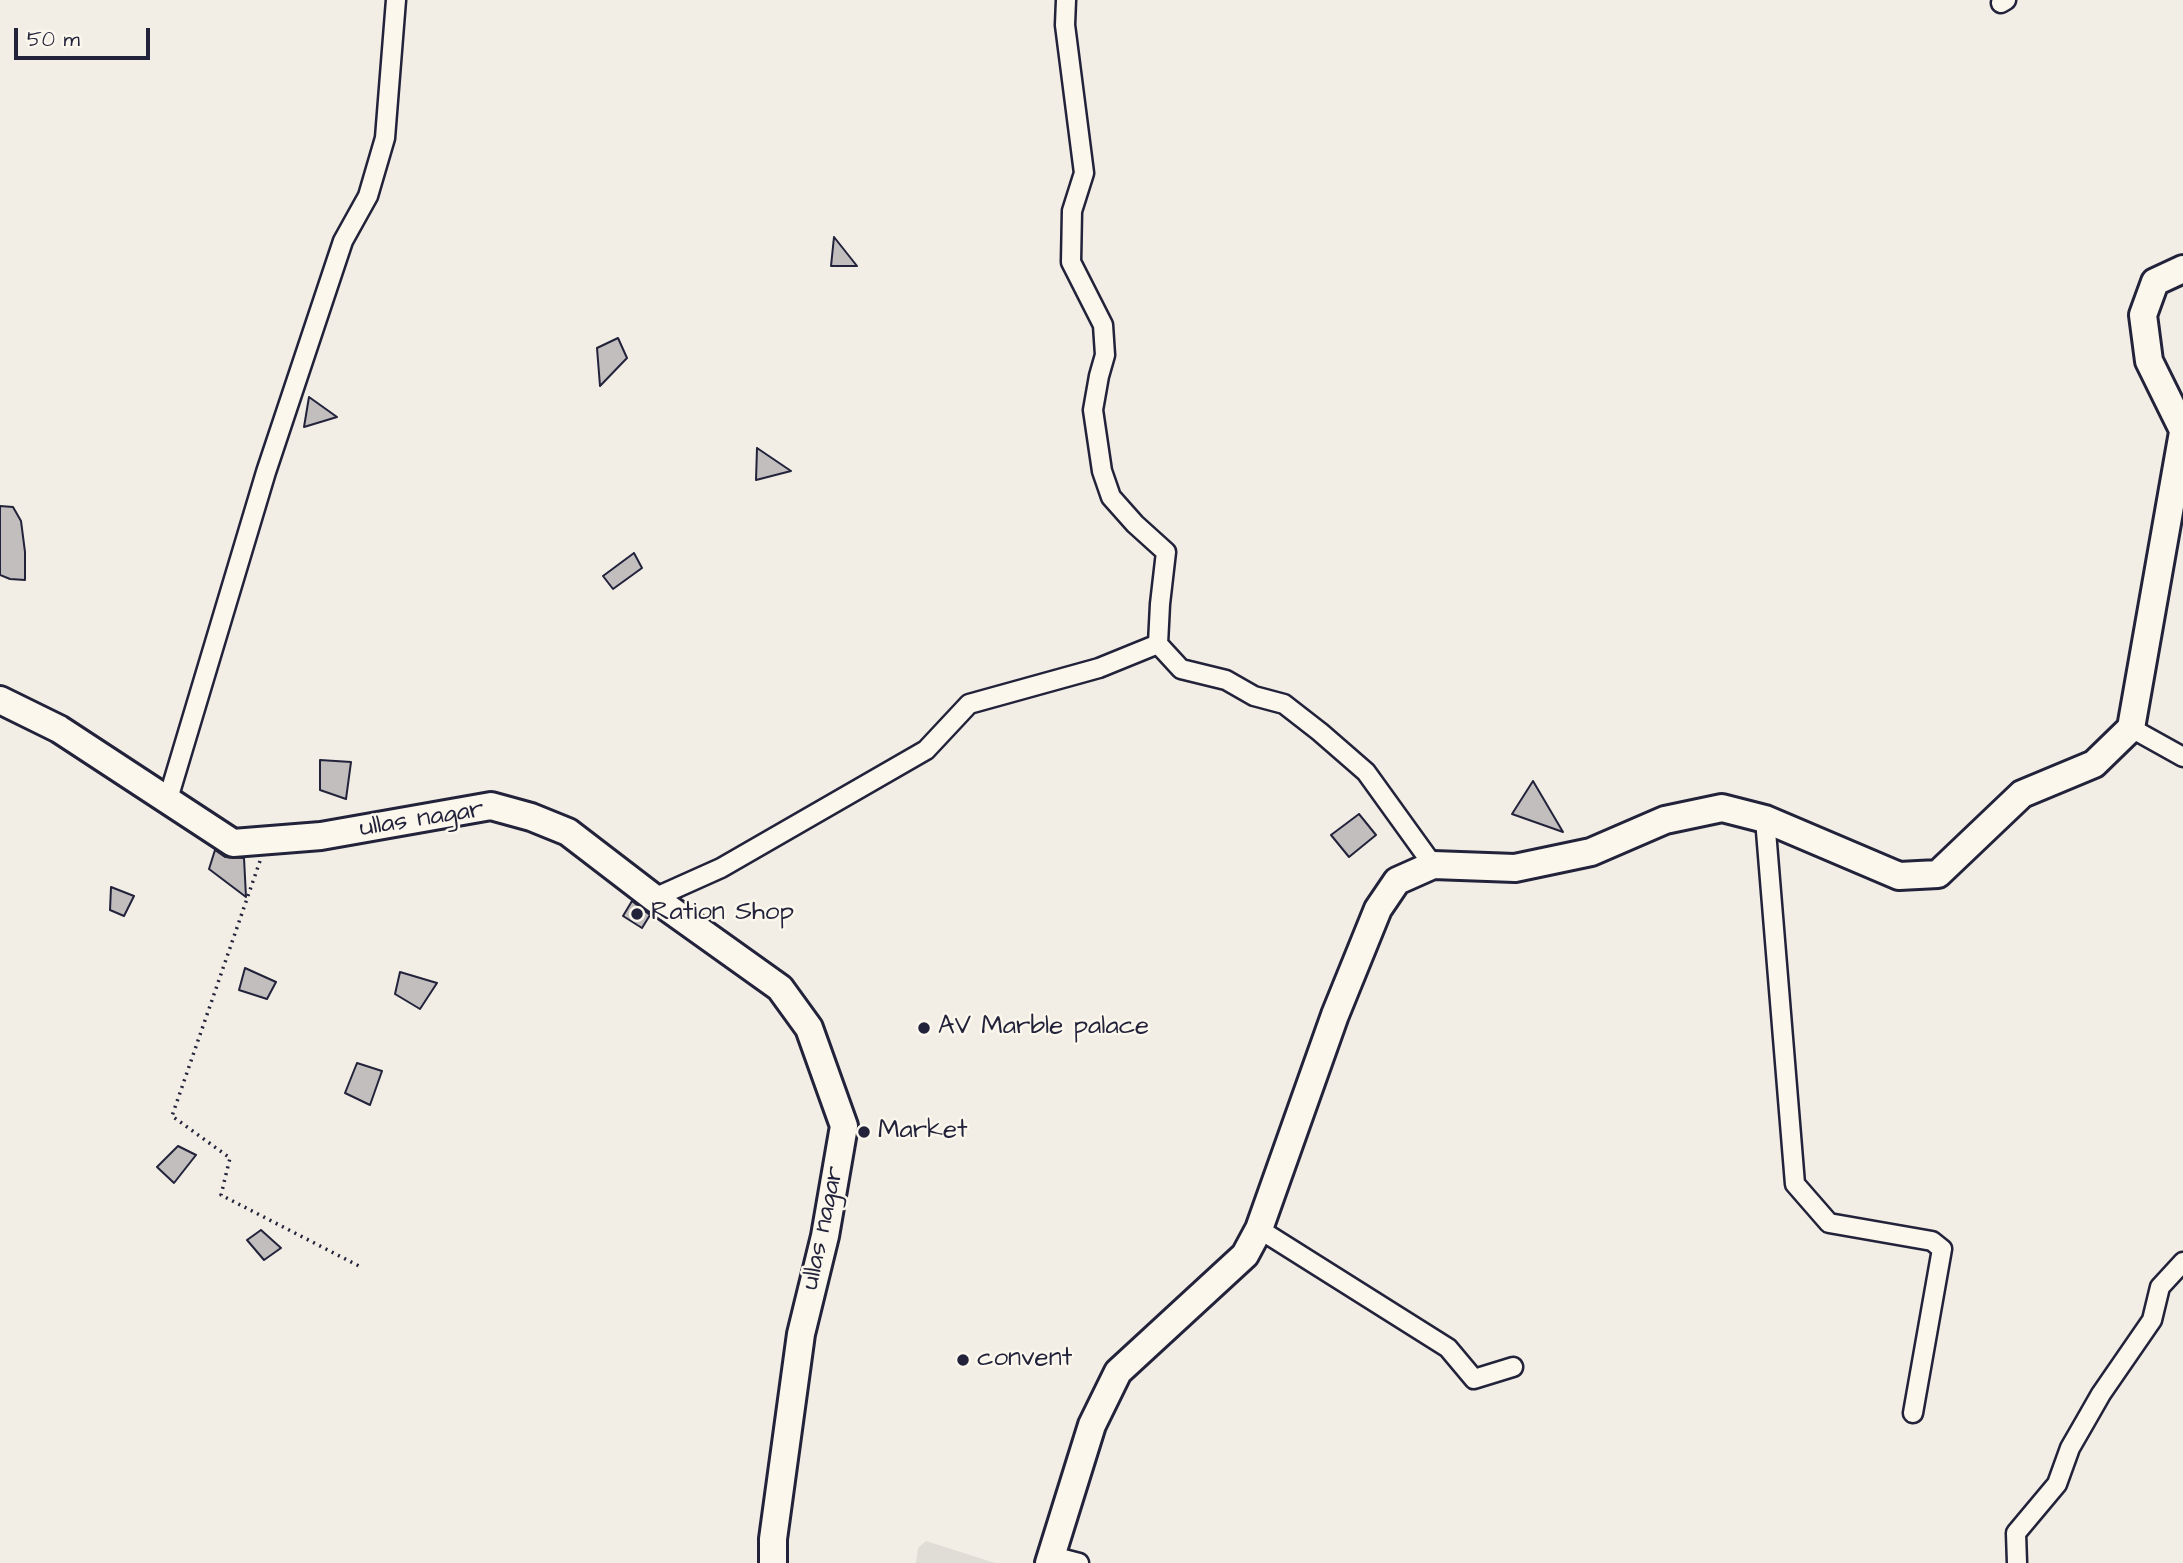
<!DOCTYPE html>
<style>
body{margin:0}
#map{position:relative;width:2183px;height:1563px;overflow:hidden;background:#f2eee5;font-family:"Architects Daughter",sans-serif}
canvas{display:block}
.scale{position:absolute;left:14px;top:28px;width:136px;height:32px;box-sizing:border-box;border:4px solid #22223b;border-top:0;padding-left:9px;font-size:21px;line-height:24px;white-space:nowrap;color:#22223b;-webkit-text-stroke:5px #fbf7ec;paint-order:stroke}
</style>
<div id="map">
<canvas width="2183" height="1563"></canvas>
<div class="scale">50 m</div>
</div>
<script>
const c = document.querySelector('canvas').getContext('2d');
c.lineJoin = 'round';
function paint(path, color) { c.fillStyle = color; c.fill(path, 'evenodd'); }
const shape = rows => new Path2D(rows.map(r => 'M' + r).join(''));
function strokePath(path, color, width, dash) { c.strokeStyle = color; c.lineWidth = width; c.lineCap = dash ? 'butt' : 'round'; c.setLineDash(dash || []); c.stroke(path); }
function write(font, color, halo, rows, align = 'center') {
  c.font = font + ' "Architects Daughter",sans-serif'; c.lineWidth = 5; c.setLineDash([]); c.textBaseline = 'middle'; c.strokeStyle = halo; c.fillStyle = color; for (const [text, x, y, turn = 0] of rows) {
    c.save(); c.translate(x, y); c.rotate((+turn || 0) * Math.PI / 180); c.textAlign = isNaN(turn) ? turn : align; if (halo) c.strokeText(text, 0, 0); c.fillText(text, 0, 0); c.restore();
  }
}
paint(shape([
 [926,1541,995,1563,916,1563,918,1548]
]), '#e0dcd6');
const building = shape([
 [834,237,857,266,831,266,834,237],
 [618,338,627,358,600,386,597,348,618,338],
 [309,397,337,417,304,427,309,397],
 [757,448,791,471,756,480,757,448],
 [0,506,13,507,21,521,25,552,25,580,10,579,0,575,0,506],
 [634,553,642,568,613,589,603,576,634,553],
 [320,760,351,762,346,799,320,790,320,760],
 [1533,781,1563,832,1512,814,1533,781],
 [1359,814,1376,835,1349,857,1331,835,1359,814],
 [215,850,225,857,244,858,246,897,209,869,215,850],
 [111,887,134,896,124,916,110,910,111,887],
 [632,901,650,915,642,928,623,916,632,901],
 [245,968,276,982,267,999,239,990,245,968],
 [400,972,437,983,420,1009,395,994,400,972],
 [357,1063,382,1071,370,1105,345,1093,357,1063],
 [178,1146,196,1155,174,1183,157,1167,178,1146],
 [261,1230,281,1248,264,1260,247,1240,261,1230]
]);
paint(building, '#c2bebe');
strokePath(building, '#22223b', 2);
const street = shape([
 [1066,0,1065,25,1084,173,1072,211,1071,262,1103,325,1105,355,1099,376,1093,410,1102,471,1111,497,1135,524,1166,552,1160,604,1158,644,1181,669,1226,680,1254,696,1284,704,1320,732,1366,772,1433,865],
 [2001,3,2006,0],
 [2131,728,2183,757],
 [168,799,266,472,343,241,368,196,385,138,396,0],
 [1765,819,1795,1184,1829,1223,1932,1241,1942,1249,1913,1413],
 [654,898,721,868,926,750,969,704,1099,668,1158,644],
 [1259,1229,1448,1348,1474,1379,1513,1367],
 [1052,1556,1079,1563],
 [2017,1563,2016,1533,2057,1484,2070,1448,2085,1422,2101,1394,2152,1320,2160,1287,2183,1262]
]);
const secondary = shape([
 [2183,269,2155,282,2143,315,2149,361,2183,430],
 [0,700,59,729,233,843,321,836,491,806,531,817,568,832,654,898,780,988,809,1028,844,1126,825,1236,801,1334,773,1539,773,1563],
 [1049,1563,1092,1425,1118,1372,1245,1255,1259,1229,1335,1015,1378,909,1397,881,1433,865,1515,868,1591,852,1665,820,1722,808,1765,819,1899,876,1938,874,2022,794,2094,764,2131,728,2183,432]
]);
strokePath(street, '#22223b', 23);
strokePath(secondary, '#22223b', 32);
strokePath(shape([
 [260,861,172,1116,230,1158,221,1195,359,1266]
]), '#22223b', 3.5, [2, 5]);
strokePath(street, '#fbf7ec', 18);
strokePath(secondary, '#fbf7ec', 26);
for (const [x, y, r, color] of [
 [637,914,7,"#22223b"],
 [924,1028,7,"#22223b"],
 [864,1132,7,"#22223b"],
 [963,1360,7,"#22223b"]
]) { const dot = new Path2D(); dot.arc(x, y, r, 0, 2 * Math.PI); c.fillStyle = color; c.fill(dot); strokePath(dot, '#fbf7ec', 2.5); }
write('26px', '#22223b', '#fbf7ec', [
 ["ullas nagar",422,820,-9],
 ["ullas nagar",824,1228,-78]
]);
write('26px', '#22223b', '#fbf7ec', [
 ["Ration Shop",651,914],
 ["AV Marble palace",938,1028],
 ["Market",878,1132],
 ["convent",977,1360]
], 'left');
</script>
